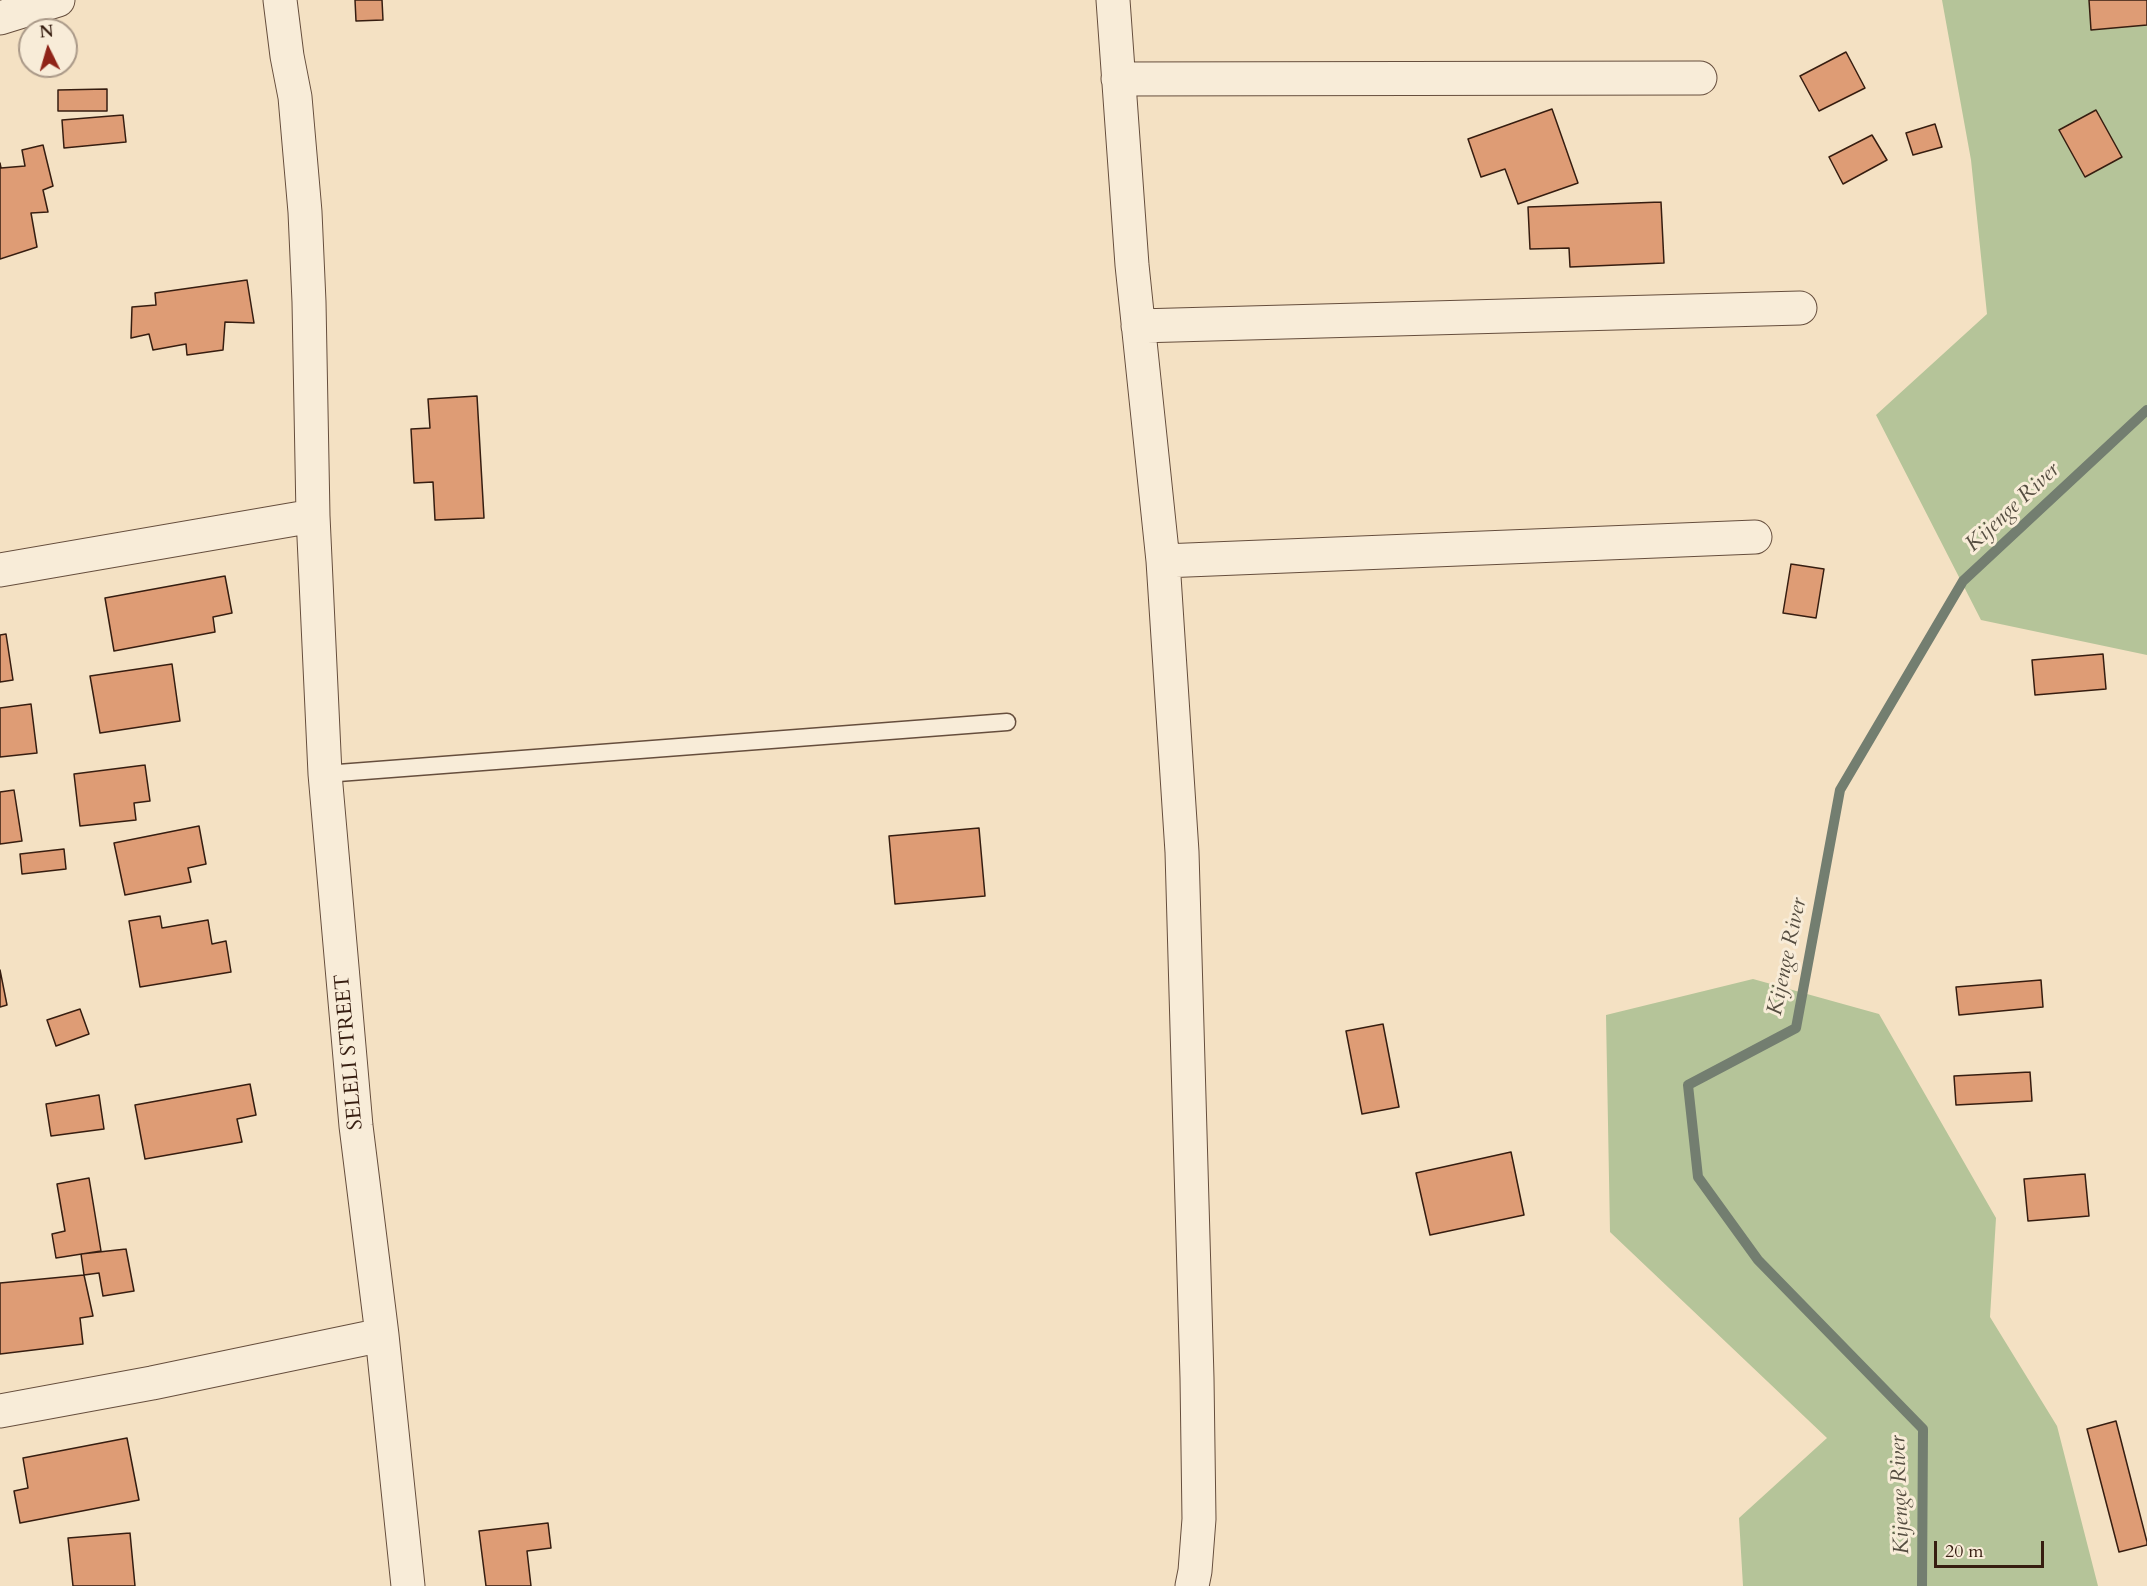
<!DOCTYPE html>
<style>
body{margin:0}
#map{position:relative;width:2147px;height:1586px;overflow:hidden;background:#f4e1c3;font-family:Cardo,serif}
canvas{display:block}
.north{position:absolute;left:18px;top:18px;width:60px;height:60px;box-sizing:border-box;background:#f8ecd8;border:2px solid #a98;border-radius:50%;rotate:355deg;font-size:16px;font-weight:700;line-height:24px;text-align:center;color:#361d10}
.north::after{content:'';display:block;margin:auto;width:21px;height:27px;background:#8f2418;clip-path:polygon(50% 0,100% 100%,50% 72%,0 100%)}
.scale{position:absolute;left:1934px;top:1541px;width:110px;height:27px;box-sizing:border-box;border:3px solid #361d10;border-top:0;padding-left:8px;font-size:18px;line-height:21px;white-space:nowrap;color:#361d10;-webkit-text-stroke:4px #f8ecd8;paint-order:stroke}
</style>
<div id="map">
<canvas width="2147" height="1586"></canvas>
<div class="north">N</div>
<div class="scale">20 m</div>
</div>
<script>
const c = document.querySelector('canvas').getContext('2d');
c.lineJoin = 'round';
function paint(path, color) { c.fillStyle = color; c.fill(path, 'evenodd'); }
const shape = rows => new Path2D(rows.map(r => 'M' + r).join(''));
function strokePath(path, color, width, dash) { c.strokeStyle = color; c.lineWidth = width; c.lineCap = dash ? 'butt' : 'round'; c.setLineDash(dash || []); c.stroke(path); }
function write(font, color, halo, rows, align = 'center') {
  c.font = font + ' Cardo,serif'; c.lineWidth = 6; c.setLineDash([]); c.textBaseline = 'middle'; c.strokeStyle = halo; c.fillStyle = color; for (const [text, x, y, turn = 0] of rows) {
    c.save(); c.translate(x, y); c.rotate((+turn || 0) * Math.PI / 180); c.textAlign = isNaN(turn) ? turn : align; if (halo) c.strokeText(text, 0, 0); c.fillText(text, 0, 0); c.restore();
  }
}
paint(shape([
 [1942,0,2147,0,2147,655,1981,620,1876,415,1987,314,1971,160],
 [1753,979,1879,1014,1996,1218,1990,1317,2057,1426,2098,1586,1743,1586,1739,1518,1827,1438,1610,1232,1606,1015]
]), '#b5c499');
strokePath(shape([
 [1922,1586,1923,1429,1758,1260,1698,1177,1688,1085,1796,1028,1840,790,1963,581,2147,410]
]), '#737e70', 10);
const building = shape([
 [355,0,382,0,383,20,356,21,355,0],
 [2089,0,2147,0,2147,25,2091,30,2089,0],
 [1846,52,1865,88,1819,111,1800,76,1846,52],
 [107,89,107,111,58,111,58,90,107,89],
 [1552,109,1578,183,1518,204,1505,169,1481,177,1468,139,1552,109],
 [2096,110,2122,157,2085,177,2059,130,2096,110],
 [123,115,126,142,64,148,62,120,123,115],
 [1935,124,1942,147,1913,155,1906,133,1935,124],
 [1872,135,1887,160,1843,184,1829,157,1872,135],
 [43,145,53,186,43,190,48,212,31,213,37,247,0,259,0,163,1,168,25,166,22,150,43,145],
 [1661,202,1664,263,1570,267,1569,248,1530,249,1528,207,1661,202],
 [247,280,254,323,225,322,223,350,187,355,186,344,153,350,149,334,131,338,132,307,156,305,155,293,247,280],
 [477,396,484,518,435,520,433,482,414,483,411,429,430,428,428,399,477,396],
 [1791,564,1824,569,1816,618,1783,613,1791,564],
 [225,576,232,613,213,617,215,632,114,651,105,598,225,576],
 [6,634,13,680,0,682,0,635,6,634],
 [2103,654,2106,689,2035,695,2032,660,2103,654],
 [172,664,180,721,100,733,90,676,172,664],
 [31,704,37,753,0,757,0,708,31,704],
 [145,765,150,801,134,803,136,820,80,826,74,774,145,765],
 [14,790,22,841,0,844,0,792,14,790],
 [199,826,206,864,188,868,191,882,125,895,114,843,199,826],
 [979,828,985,896,895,904,889,836,979,828],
 [64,849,66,869,22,874,20,854,64,849],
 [160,916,162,928,208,920,212,944,226,941,231,972,140,987,129,921,160,916],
 [0,970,7,1005,0,1007,0,970],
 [2041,980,2043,1007,1959,1015,1956,987,2041,980],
 [80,1009,89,1034,56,1046,47,1020,80,1009],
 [1383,1024,1399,1107,1362,1114,1346,1031,1383,1024],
 [2030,1072,2032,1101,1956,1105,1954,1076,2030,1072],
 [250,1084,256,1115,237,1119,242,1142,145,1159,135,1105,250,1084],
 [99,1095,104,1129,51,1136,46,1104,99,1095],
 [1511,1152,1524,1215,1430,1235,1416,1173,1511,1152],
 [2085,1174,2089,1216,2028,1221,2024,1179,2085,1174],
 [89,1178,101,1251,56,1258,52,1234,65,1231,57,1184,89,1178],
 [126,1249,134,1291,103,1296,99,1273,84,1275,81,1254,126,1249],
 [84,1275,93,1316,80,1318,83,1344,0,1354,0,1283,84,1275],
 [2116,1421,2147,1542,2147,1545,2119,1552,2087,1429,2116,1421],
 [127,1438,139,1500,20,1523,14,1491,28,1488,23,1458,127,1438],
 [548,1523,551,1548,527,1551,531,1586,486,1586,479,1531,548,1523],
 [130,1533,135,1586,73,1586,68,1538,130,1533]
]);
paint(building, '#de9c75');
strokePath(building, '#361d10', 1.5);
const lane = shape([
 [325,774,1007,722]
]);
const street = shape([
 [280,0,287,56,295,97,305,212,309,302,313,516,325,774,356,1126,382,1335,408,1586],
 [1113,0,1132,265,1163,561,1182,852,1197,1378,1199,1519,1195,1571,1192,1586],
 [0,18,58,0],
 [1118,79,1700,78],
 [1138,326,1800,308],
 [1163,561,1755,537],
 [0,570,313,516],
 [0,1411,152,1383,382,1335]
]);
strokePath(lane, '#664e3d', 19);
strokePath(street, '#664e3d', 35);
strokePath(lane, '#f8ecd8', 16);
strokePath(street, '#f8ecd8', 33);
write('21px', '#361d10', '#f8ecd8', [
 ["SELELI STREET",350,1052,-95]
]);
write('italic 22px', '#554d40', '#f8ecd8', [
 ["Kijenge River",2013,508,-43],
 ["Kijenge River",1788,957,-78],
 ["Kijenge River",1901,1495,-92]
]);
</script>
